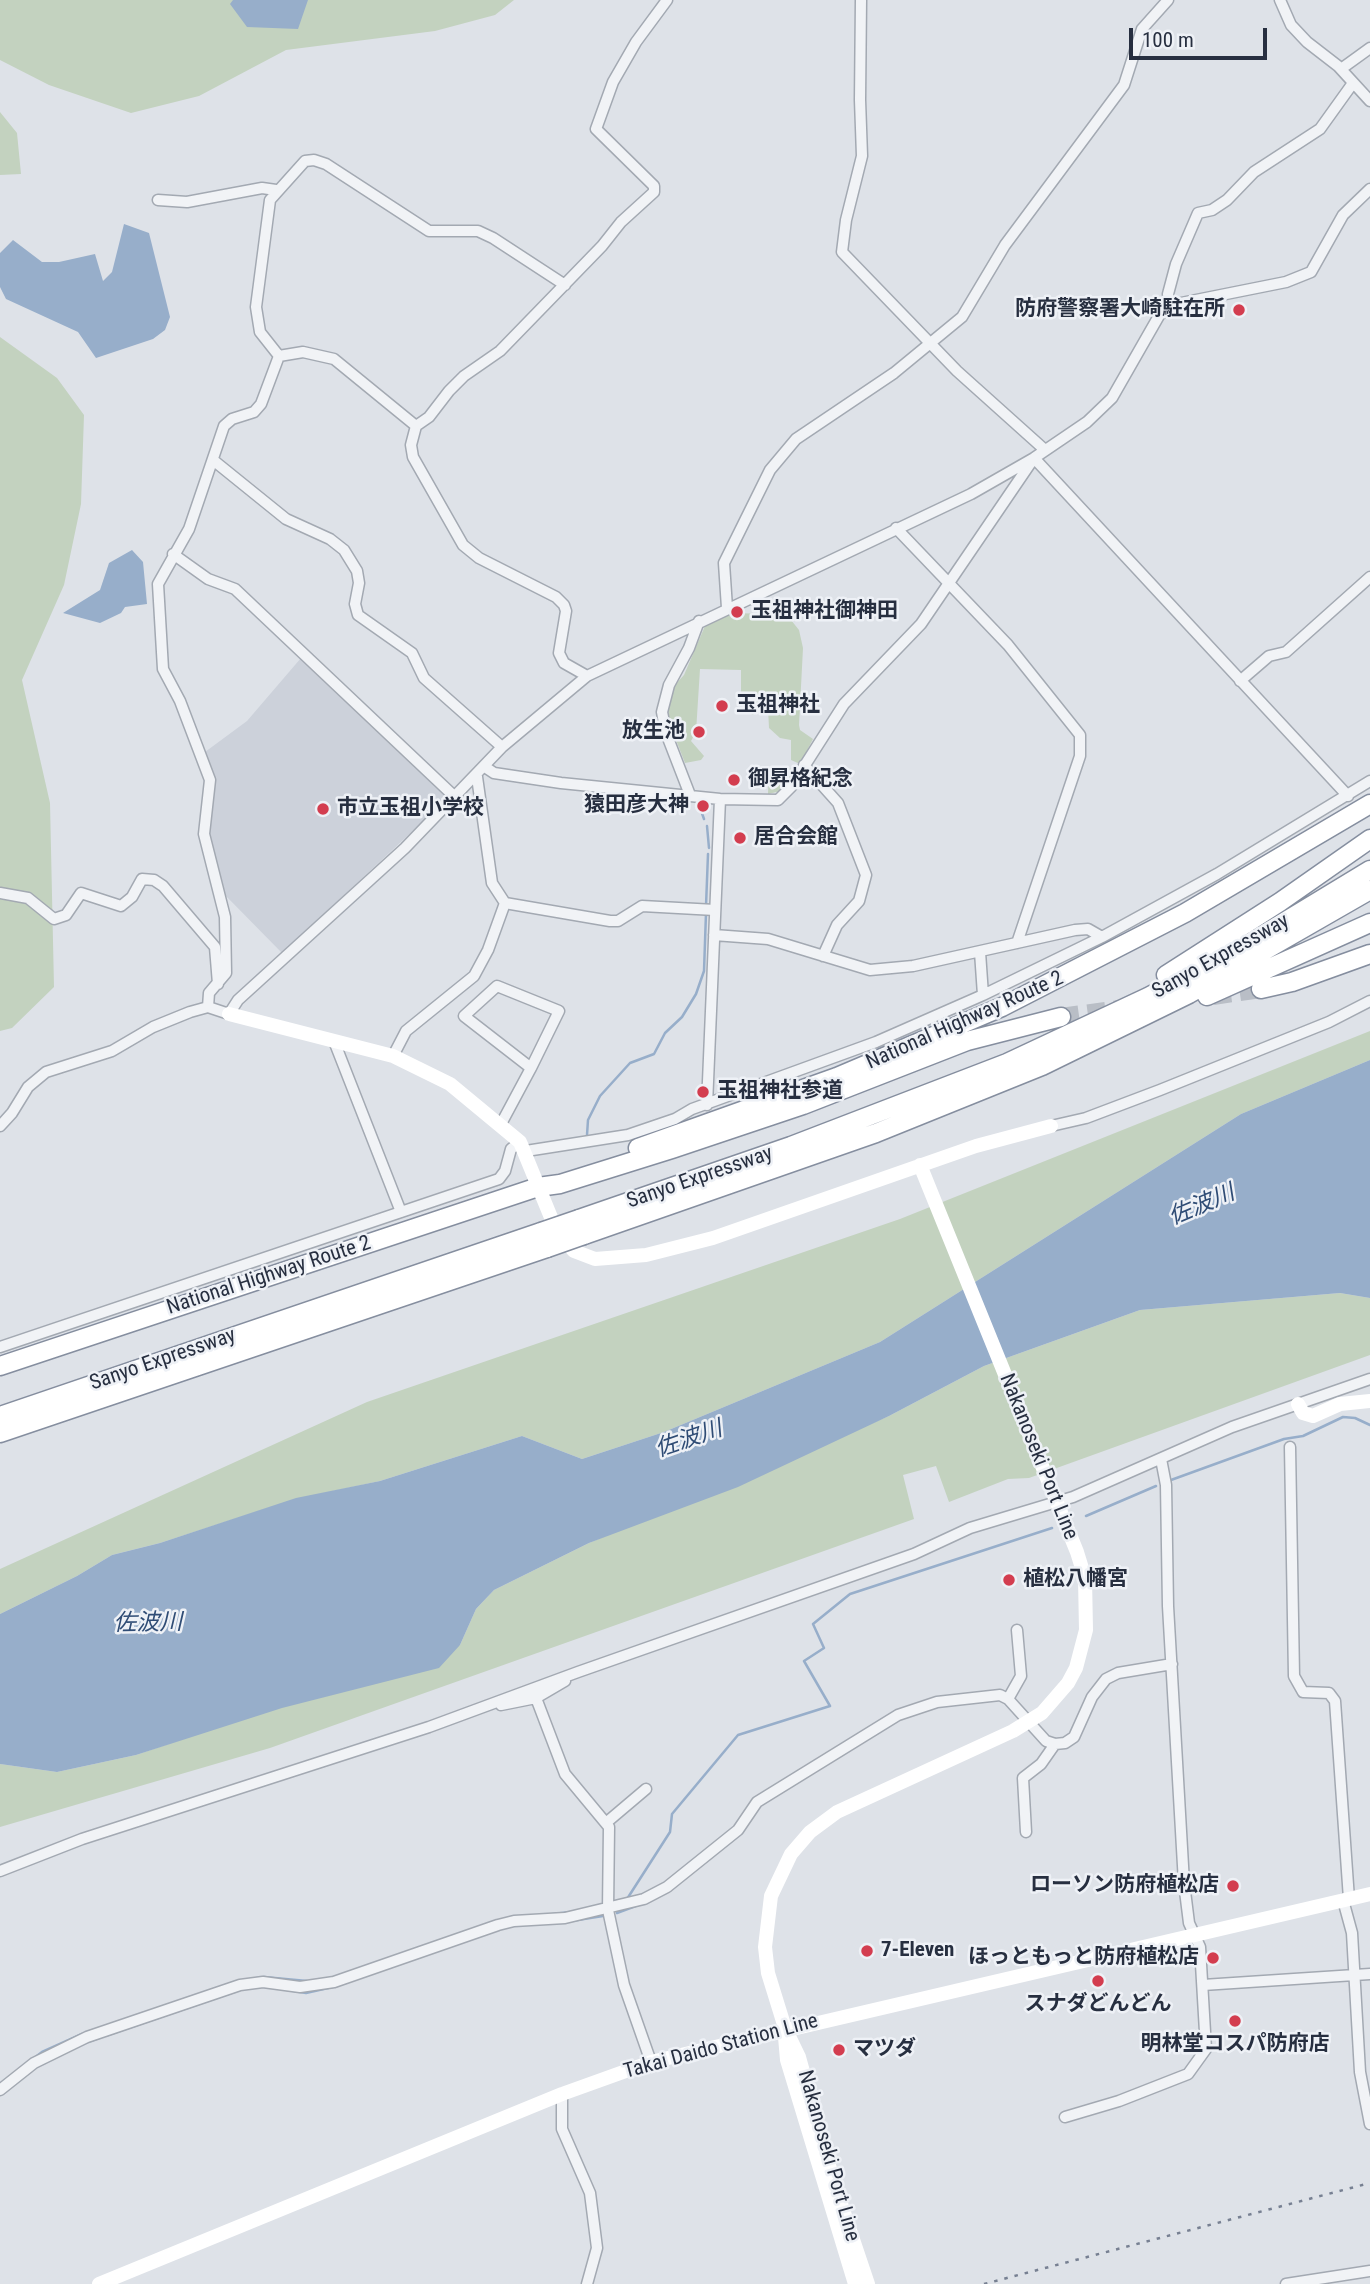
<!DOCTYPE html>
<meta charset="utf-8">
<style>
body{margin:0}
#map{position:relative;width:1370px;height:2284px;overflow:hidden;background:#dee2e8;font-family:"Roboto Condensed",sans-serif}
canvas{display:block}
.scale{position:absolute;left:1129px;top:28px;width:138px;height:32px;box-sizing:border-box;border:4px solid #272f40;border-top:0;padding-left:9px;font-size:21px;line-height:24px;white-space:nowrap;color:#272f40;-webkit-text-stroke:5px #eef1f6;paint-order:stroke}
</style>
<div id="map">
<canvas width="1370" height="2284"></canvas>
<div class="scale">100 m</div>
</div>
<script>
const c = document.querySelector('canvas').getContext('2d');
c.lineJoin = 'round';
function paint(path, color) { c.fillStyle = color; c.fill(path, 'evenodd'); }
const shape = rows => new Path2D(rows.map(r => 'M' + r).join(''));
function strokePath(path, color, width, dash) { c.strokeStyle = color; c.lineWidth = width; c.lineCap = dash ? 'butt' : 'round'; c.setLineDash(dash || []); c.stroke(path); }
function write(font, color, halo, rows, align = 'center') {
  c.font = font + ' "Roboto Condensed","Noto Sans JP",sans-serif'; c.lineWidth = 5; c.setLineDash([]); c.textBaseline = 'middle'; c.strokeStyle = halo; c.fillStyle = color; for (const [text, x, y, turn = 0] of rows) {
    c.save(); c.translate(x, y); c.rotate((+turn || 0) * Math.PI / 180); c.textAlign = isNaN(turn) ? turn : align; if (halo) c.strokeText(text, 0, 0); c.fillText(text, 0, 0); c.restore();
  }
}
paint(shape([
 [301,658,448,798,282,953,224,894,209,839,213,778,205,752,247,721]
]), '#ccd1da');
paint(shape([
 [0,0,514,0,495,15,435,31,286,50,199,96,131,113,49,85,0,60],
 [0,112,17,133,21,174,0,175],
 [0,337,57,378,84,415,81,504,64,585,22,680,50,803,54,987,12,1028,0,1031],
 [730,613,772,614,791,620,799,630,803,648,799,725,800,730,813,739,800,764,791,760,791,740,780,738,769,728,768,708,758,708,753,715,745,711,749,698,741,697,741,670,700,669,696,732,691,741,704,756,701,760,685,763,667,717,673,687,684,675,705,626],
 [783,766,791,769,793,776,781,791,768,794,769,767],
 [1370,1031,1370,1060,1241,1114,880,1342,664,1432,582,1459,522,1436,380,1481,296,1499,160,1543,112,1555,77,1576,0,1614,0,1569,367,1402,900,1219],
 [1340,1293,1370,1298,1370,1355,1029,1478,1008,1479,949,1502,936,1466,903,1475,914,1519,270,1748,0,1827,0,1764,57,1772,136,1755,460,1645,476,1609,494,1590,589,1543,889,1416,984,1366,1140,1310]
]), '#c3d2bf');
paint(shape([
 [233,0,308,0,298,29,247,27,230,4],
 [124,224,149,233,170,317,165,330,153,339,96,358,78,332,6,299,0,287,0,253,13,240,42,262,59,262,95,254,103,281,112,272],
 [132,550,143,562,147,604,125,607,121,613,100,623,63,613,100,590,109,563],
 [1370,1060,1370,1298,1340,1293,1140,1310,984,1366,889,1416,738,1487,589,1543,494,1590,476,1609,460,1645,439,1668,282,1708,136,1755,57,1772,0,1764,0,1614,77,1576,112,1555,160,1543,296,1498,380,1481,522,1436,582,1459,664,1432,880,1342,1241,1114]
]), '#97aeca');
strokePath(shape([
 [698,802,704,819],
 [707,826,709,848],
 [706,906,708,854],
 [587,1135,588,1120,600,1096,630,1063,654,1054,665,1033,682,1017,696,994,704,971,706,913],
 [1171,1480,1284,1439,1303,1436,1343,1417,1355,1418,1370,1425],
 [1086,1516,1156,1486],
 [627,1899,670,1832,672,1814,738,1735,830,1706,804,1661,824,1648,813,1624,850,1594,1052,1528],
 [617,1913,641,1904],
 [497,1921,570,1912],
 [565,1922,603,1916],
 [238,1981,264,1977,307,1981],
 [275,1988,306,1993,337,1986],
 [108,2035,234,1992],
 [85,2043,99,2038],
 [0,2084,42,2052,82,2034]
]), '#97aeca', 2.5);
strokePath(shape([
 [1213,996,1261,989],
 [1061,1017,1119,1009]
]), '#b9bec6', 18, [18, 9]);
const street = shape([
 [861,0,860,100,862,156,846,220,842,252,957,371,1045,450],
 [1280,0,1291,25,1307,42,1338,66,1370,101],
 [1341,69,1370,48],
 [158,200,187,202,262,188,276,190],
 [1170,307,1168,294,1176,264,1198,213,1212,210,1227,200,1254,172,1320,129,1353,83],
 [279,356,260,332,256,307,270,200,305,161,314,160,326,164,429,231,478,231,493,238,565,285],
 [1034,458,1348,796],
 [213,460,286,519,330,539,344,550,357,571,359,583,355,604,358,615,412,653,424,678,502,747],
 [896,528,1008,645,1080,735,1080,756,1017,943],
 [173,554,208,579,235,589,456,798],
 [727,608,724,563,770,470,796,439,894,373,962,317,1005,245,1124,85,1142,29,1168,0],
 [587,676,564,663,559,653,566,611,564,605,556,597,479,558,463,545,413,457,411,445,416,426,429,417,449,391,464,376,500,351,602,246,621,222,654,192,654,186,596,129,613,82,636,42,667,0],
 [1240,681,1269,656,1286,652,1370,577],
 [804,765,838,803,866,875,859,901,837,925,823,956],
 [485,767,494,773,561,783,720,799,778,800,791,787,844,704,921,624,1034,458],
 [690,795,666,733,662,712,669,685,689,648,699,621],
 [0,893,28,898,54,919,66,915,81,893,121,906,132,897,142,879,154,880,163,886,215,947,218,984],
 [505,903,610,921,618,921,642,906,715,910],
 [714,935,768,939,870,970,913,966,1075,930,1088,929,1102,937],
 [980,952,983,995],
 [208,1007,209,993,226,973,225,917,204,834,210,780,180,701,163,669,158,584,189,529,224,426,232,419,254,412,261,404,279,356,303,352,334,359,416,426],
 [334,1041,401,1212],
 [393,1056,406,1031,474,976,488,950,505,903,492,883,477,777],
 [707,1105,720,799],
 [501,1124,531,1068,559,1011,497,986,464,1016,531,1068],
 [0,1126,12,1113,28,1087,46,1072,112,1051,153,1027,190,1012,208,1007,229,1014,238,1000,405,848,502,747,587,676,971,494,1034,458,1087,422,1112,398,1160,314,1181,303,1286,282,1311,272,1343,215,1370,189],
 [1051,1126,1086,1118,1160,1090,1329,1022,1370,1001],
 [526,1151,628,1135,675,1119,692,1109,876,1042,983,995,1102,937,1217,874,1370,781],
 [0,1347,499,1179,505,1171,511,1149,520,1142],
 [1290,1447,1294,1676,1303,1692,1329,1693,1335,1701,1349,1899],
 [536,1698,565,1774,609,1827,608,1910,624,1985,651,2062],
 [1008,1699,1021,1676,1017,1630],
 [501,1705,536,1698,565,1681],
 [607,1822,646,1789],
 [1026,1832,1023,1778,1041,1764,1055,1744],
 [0,1871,82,1839,429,1727,578,1672,914,1554,970,1528,1073,1497,1232,1427,1370,1379],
 [1343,1900,1352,1933,1360,2072,1370,2124],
 [1203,1985,1370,1974],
 [0,2090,34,2063,87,2037,240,1985,263,1982,300,1987,334,1982,498,1925,514,1921,565,1918,644,1899,667,1887,738,1830,757,1802,898,1715,937,1702,1000,1695,1008,1699,1046,1741,1055,1744,1065,1743,1074,1737,1092,1697,1106,1679,1118,1673,1172,1664],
 [562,2094,562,2129,590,2193,597,2248,587,2284],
 [1065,2117,1119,2101,1188,2074,1206,2049,1200,1947,1189,1923,1184,1883,1168,1606,1166,1485,1161,1459],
 [1286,2284,1370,2271]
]);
const highway = shape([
 [1166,975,1280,902,1370,839],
 [1261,989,1292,982,1370,954],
 [1207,996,1370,923],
 [638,1148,837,1077,1002,1007,1185,913,1370,804],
 [579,1219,791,1146,1007,1063,1148,997,1248,944,1370,870],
 [584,1235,876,1133,1042,1066,1189,994,1370,890],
 [0,1366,538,1187,560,1184,672,1149,803,1105,967,1041,1061,1017],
 [0,1416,541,1232],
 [0,1433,547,1248]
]);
strokePath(street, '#a3a9b2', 13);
strokePath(highway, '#858e9f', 21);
strokePath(street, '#f1f3f6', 10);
strokePath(shape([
 [229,1014,393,1056,450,1084,520,1142,557,1232,574,1251,595,1259,646,1255,713,1238,976,1146,1051,1126],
 [1298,1404,1303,1413,1313,1416,1340,1404,1370,1401],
 [785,2037,787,2060,855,2284],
 [99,2284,562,2094,651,2062,1370,1894],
 [868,2284,834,2183,799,2057,785,2028,768,1973,765,1947,771,1896,791,1854,810,1832,837,1812,1013,1731,1042,1713,1068,1683,1076,1668,1086,1630,1085,1578,1077,1552,920,1165]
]), '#fff', 14);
strokePath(highway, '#fff', 18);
strokePath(shape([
 [984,2284,1370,2183]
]), '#778092', 2.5, [3.5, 7]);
const highwayBridge = shape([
 [541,1232,579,1219],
 [547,1248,584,1235]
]);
strokePath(highwayBridge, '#858e9f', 21, []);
strokePath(highwayBridge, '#fff', 18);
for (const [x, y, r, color] of [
 [1239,310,7,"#d33d4f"],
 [737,612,7,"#d33d4f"],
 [722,706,7,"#d33d4f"],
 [699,732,7,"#d33d4f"],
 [734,780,7,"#d33d4f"],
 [703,806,7,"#d33d4f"],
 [323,809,7,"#d33d4f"],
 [740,838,7,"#d33d4f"],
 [703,1092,7,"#d33d4f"],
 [1009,1580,7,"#d33d4f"],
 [1233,1886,7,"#d33d4f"],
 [867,1951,7,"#d33d4f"],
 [1213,1958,7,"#d33d4f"],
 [1098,1981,7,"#d33d4f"],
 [1235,2021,7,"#d33d4f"],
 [839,2050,7,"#d33d4f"]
]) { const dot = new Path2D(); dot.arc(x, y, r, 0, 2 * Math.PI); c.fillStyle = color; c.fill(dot); strokePath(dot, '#eef1f6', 2.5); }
write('bold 21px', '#272f40', '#eef1f6', [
 ["防府警察署大崎駐在所",1225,310,"right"],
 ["玉祖神社御神田",751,612],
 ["玉祖神社",736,706],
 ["放生池",685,732,"right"],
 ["御昇格紀念",748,780],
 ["猿田彦大神",689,806,"right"],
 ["市立玉祖小学校",337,809],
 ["居合会館",754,838],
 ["玉祖神社参道",717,1092],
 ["植松八幡宮",1023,1580],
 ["ローソン防府植松店",1219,1886,"right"],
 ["7-Eleven",881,1951],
 ["ほっともっと防府植松店",1199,1958,"right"],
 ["スナダどんどん",1098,2005,"center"],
 ["明林堂コスパ防府店",1235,2045,"center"],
 ["マツダ",853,2050]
], 'left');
write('21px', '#272f40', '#eef1f6', [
 ["Sanyo Expressway",1221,957,-29],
 ["National Highway Route 2",965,1021,-24],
 ["Sanyo Expressway",700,1178,-19],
 ["National Highway Route 2",269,1276,-18],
 ["Sanyo Expressway",163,1360,-19],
 ["Nakanoseki Port Line",1038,1457,68],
 ["Takai Daido Station Line",721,2047,-15],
 ["Nakanoseki Port Line",828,2156,74]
]);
write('italic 23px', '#2f4c75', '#eef1f6', [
 ["佐波川",1202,1206,-23],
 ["佐波川",689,1440,-19],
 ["佐波川",148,1624,-1]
]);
</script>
